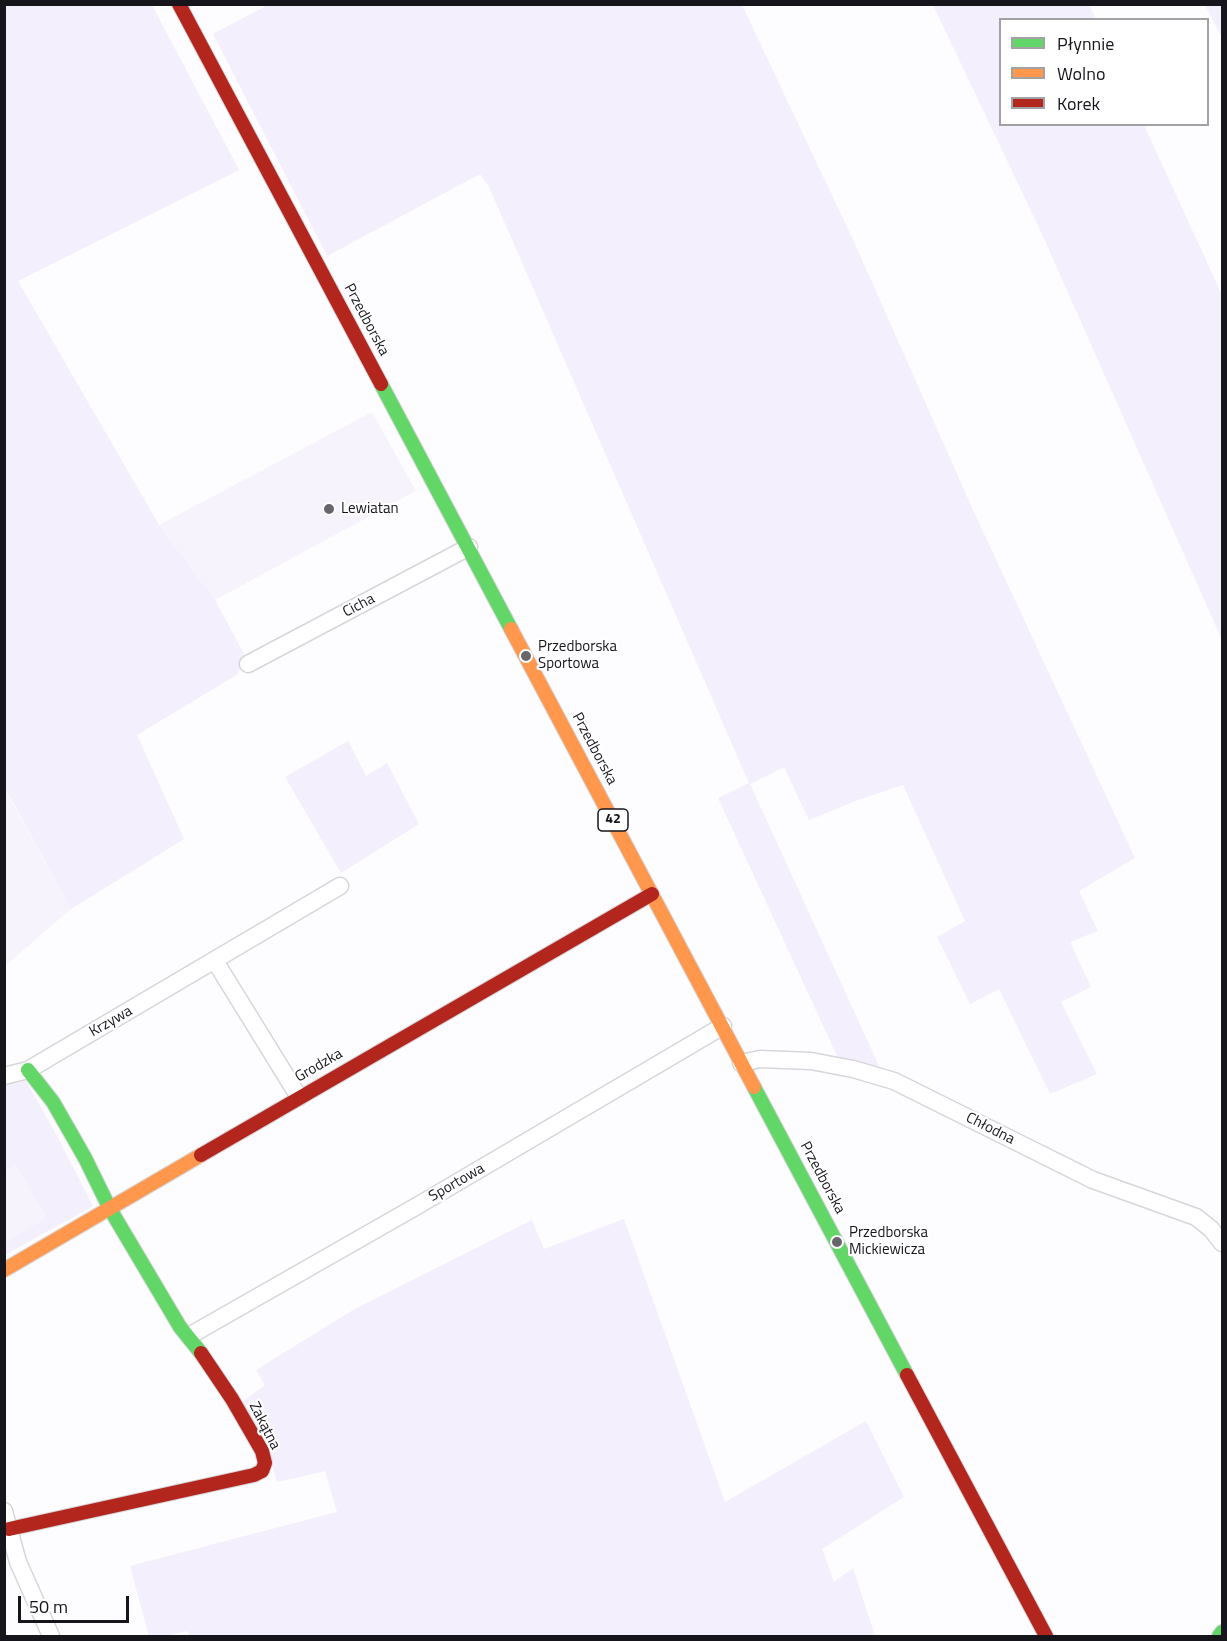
<!DOCTYPE html>
<meta charset="utf-8">
<style>
body{margin:0}
#map{position:relative;width:1227px;height:1641px;overflow:hidden;background:#fdfcfe;font-family:"Titillium Web",sans-serif}
canvas{display:block}
.frame{position:absolute;inset:0;border:6px solid #17151c;pointer-events:none}
.legend{position:absolute;left:999px;top:18px;width:210px;height:108px;box-sizing:border-box;background:#fff;border:2px solid #a2a1a4;margin:0;padding:8px 10px;list-style:none;font-size:18px;color:#17151c}
.legend li{display:flex;align-items:center;gap:12px;height:30px}
.legend b{width:30px;border:2px solid #a2a1a4}
.scale{position:absolute;left:18px;top:1596px;width:111px;height:27px;box-sizing:border-box;border:3px solid #17151c;border-top:0;padding-left:8px;font-size:18px;line-height:21px;white-space:nowrap;color:#17151c;-webkit-text-stroke:4px #fff;paint-order:stroke}
</style>
<div id="map">
<canvas width="1227" height="1641"></canvas>
<div class="frame"></div>
<ul class="legend">
<li><b style="height:8px;background:#63d668"></b>Płynnie</li>
<li><b style="height:8px;background:#ff974d"></b>Wolno</li>
<li><b style="height:8px;background:#b3261e"></b>Korek</li>
</ul>
<div class="scale">50 m</div>
</div>
<script>
const c = document.querySelector('canvas').getContext('2d');
c.lineJoin = 'round';
function paint(path, color) { c.fillStyle = color; c.fill(path, 'evenodd'); }
const shape = rows => new Path2D(rows.map(r => 'M' + r).join(''));
function strokePath(path, color, width, dash) { c.strokeStyle = color; c.lineWidth = width; c.lineCap = dash ? 'butt' : 'round'; c.setLineDash(dash || []); c.stroke(path); }
function write(font, color, halo, rows, align = 'center') {
  c.font = font + ' "Titillium Web",sans-serif'; c.lineWidth = 4.5; c.setLineDash([]); c.textBaseline = 'middle'; c.strokeStyle = halo; c.fillStyle = color; for (const [text, x, y, turn = 0] of rows) {
    c.save(); c.translate(x, y); c.rotate((+turn || 0) * Math.PI / 180); c.textAlign = isNaN(turn) ? turn : align; if (halo) c.strokeText(text, 0, 0); c.fillText(text, 0, 0); c.restore();
  }
}
paint(shape([
 [372,412,416,491,215,600,159,525],
 [4,788,71,909,5,966,4,966],
 [16,1163,46,1218,5,1242,5,1170]
]), '#f6f3fd');
paint(shape([
 [4,5,152,5,239,170,18,281,159,525,215,600,244,654,238,674,137,735,184,839,71,909,5,788],
 [268,5,742,5,855,244,973,510,1135,858,1079,891,1098,931,1070,942,1091,987,1061,1002,1097,1074,1050,1094,999,989,970,1004,937,937,965,921,903,785,858,800,809,820,784,767,750,784,880,1068,838,1058,718,798,749,783,489,187,480,174,327,256,213,34],
 [933,5,1089,5,1096,19,1000,20,1000,124,1144,125,1222,295,1222,640,1042,234],
 [1205,5,1222,5,1222,38],
 [348,741,366,776,387,763,419,824,341,873,285,777],
 [26,1081,57,1136,93,1206,5,1255,5,1242,46,1218,16,1164,5,1170,5,1085],
 [624,1219,725,1502,866,1421,904,1497,822,1549,834,1582,853,1568,875,1636,189,1636,188,1631,165,1636,149,1636,130,1566,337,1512,325,1471,277,1482,267,1446,242,1402,265,1385,256,1370,353,1310,532,1220,544,1249]
]), '#f3effd');
const street = shape([
 [248,664,469,547],
 [215,961,299,1097],
 [741,1063,760,1059,811,1061,853,1069,894,1081,1093,1180,1196,1217,1211,1229,1222,1243],
 [4,1076,28,1070,340,886],
 [189,1336,417,1206,723,1026],
 [4,1511,18,1562,51,1636]
]);
const fast = shape([
 [381,384,511,629],
 [28,1070,53,1102,85,1158,110,1209,180,1327,201,1353],
 [754,1087,907,1375],
 [1219,1636,1222,1632]
]);
const slow = shape([
 [511,629,754,1087],
 [4,1270,201,1155]
]);
const jam = shape([
 [179,4,381,384],
 [201,1155,652,894],
 [907,1375,1046,1636],
 [9,1529,254,1475,262,1471,265,1463,262,1451,232,1399,201,1353]
]);
strokePath(street, '#d7d6da', 19);
strokePath(fast, '#d7d6da', 16);
strokePath(slow, '#d7d6da', 16);
strokePath(jam, '#d7d6da', 16);
strokePath(street, '#fff', 16);
strokePath(fast, '#63d668', 14);
strokePath(slow, '#ff974d', 14);
strokePath(jam, '#b3261e', 14);
for (const [x, y, r, color] of [
 [329,509,6,"#68666b"],
 [526,656,6,"#68666b"],
 [837,1242,6,"#68666b"]
]) { const dot = new Path2D(); dot.arc(x, y, r, 0, 2 * Math.PI); c.fillStyle = color; c.fill(dot); strokePath(dot, '#fff', 2); }
for (const [x, y, w] of [
 [613,820,30]
]) { const box = new Path2D(); box.roundRect(x - w / 2, y - 11, w, 22, 4.5); c.fillStyle = '#fff'; c.fill(box); strokePath(box, '#17151c', 1.5); }
write('bold 14px', '#17151c', null, [
 ["42",613,820]
]);
write('15px', '#17151c', '#fff', [
 ["Przedborska",366,320,62],
 ["Cicha",359,606,-28],
 ["Przedborska",594,749,62],
 ["Krzywa",111,1022,-30],
 ["Grodzka",319,1066,-30],
 ["Chłodna",990,1129,27],
 ["Przedborska",822,1178,62],
 ["Sportowa",457,1183,-30],
 ["Zakątna",264,1426,63]
]);
write('15px', '#17151c', '#fff', [
 ["Lewiatan",341,509],
 ["Przedborska",538,647],
 ["Sportowa",538,664],
 ["Przedborska",849,1233],
 ["Mickiewicza",849,1250]
], 'left');
</script>
